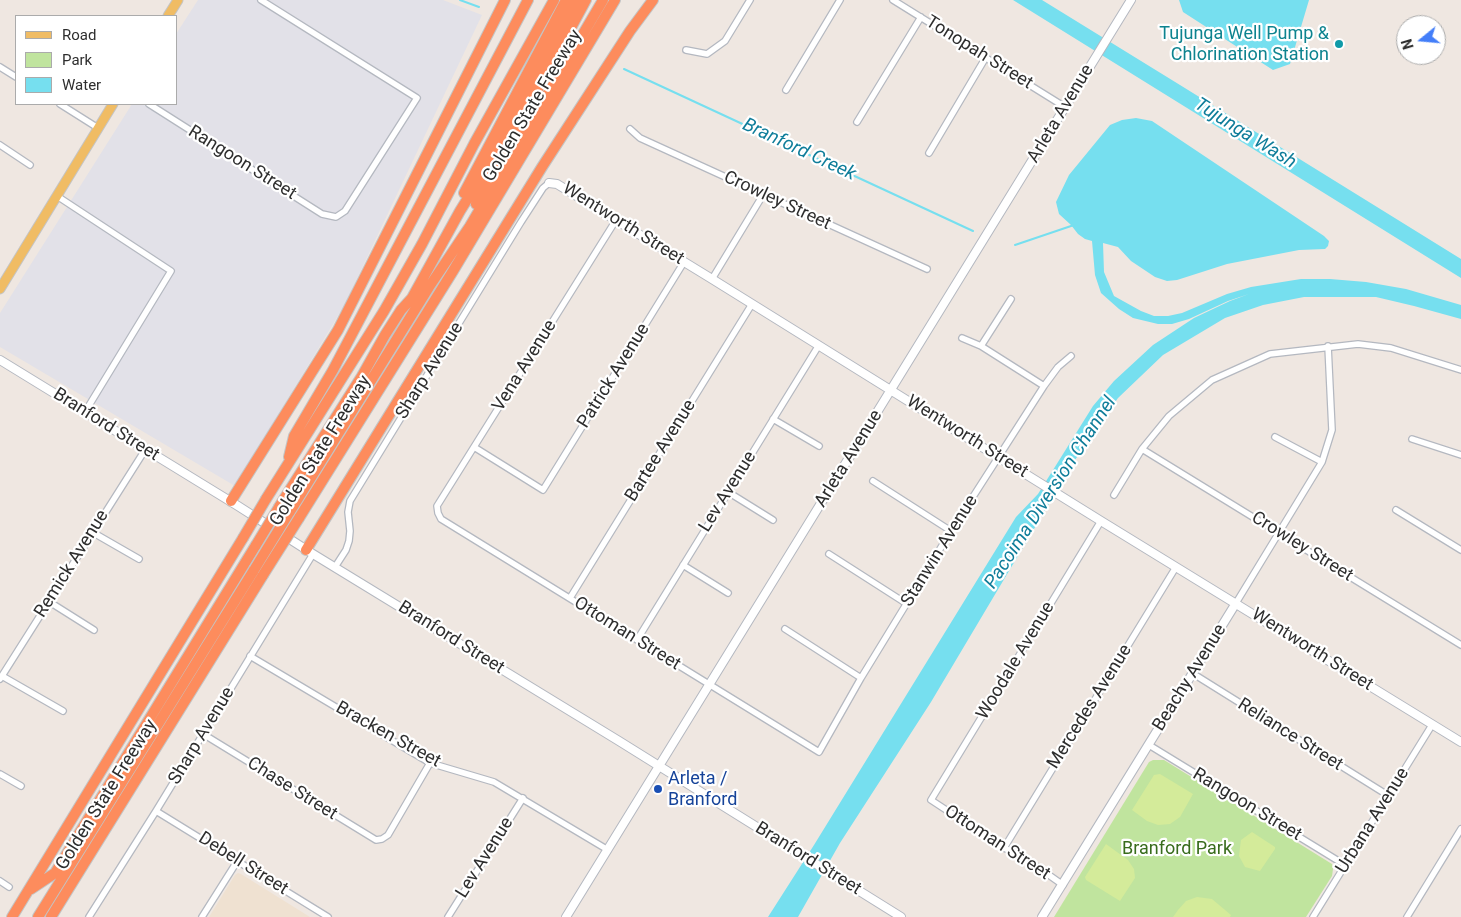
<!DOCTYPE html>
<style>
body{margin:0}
#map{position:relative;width:1461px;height:917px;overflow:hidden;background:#efe7e1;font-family:Roboto,sans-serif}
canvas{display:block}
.legend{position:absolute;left:15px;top:15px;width:162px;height:90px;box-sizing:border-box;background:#fff;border:1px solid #ababab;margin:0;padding:6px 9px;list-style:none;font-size:15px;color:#2e2e2e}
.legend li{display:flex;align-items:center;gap:10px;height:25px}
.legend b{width:25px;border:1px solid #ababab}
.north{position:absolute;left:1396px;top:15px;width:50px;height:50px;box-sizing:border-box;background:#fff;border:1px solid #ababab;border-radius:50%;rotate:253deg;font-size:14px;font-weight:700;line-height:20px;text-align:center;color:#2e2e2e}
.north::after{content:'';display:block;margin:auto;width:18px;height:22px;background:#437ef9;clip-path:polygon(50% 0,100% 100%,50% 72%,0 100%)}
</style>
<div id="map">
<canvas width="1461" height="917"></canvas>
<ul class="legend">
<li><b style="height:6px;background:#f0bc64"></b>Road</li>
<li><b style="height:14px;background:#c0e49e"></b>Park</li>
<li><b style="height:14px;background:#76dfef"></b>Water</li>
</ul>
<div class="north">N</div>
</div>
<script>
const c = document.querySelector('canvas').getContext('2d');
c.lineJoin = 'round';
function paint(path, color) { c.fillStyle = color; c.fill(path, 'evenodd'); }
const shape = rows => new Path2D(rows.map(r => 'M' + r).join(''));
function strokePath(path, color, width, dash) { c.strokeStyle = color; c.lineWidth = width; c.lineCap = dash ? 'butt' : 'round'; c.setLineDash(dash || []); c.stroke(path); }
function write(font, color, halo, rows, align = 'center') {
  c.font = font + ' Roboto,sans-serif'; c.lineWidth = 4.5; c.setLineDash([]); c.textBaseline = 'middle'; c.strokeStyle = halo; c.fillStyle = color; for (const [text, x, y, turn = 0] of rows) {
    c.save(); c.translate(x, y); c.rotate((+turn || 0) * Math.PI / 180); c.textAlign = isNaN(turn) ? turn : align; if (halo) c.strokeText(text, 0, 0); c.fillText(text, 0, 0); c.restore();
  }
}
paint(shape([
 [198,0,443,0,482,15,344,306,235,486,0,347,0,313,132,104,176,104,176,34]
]), '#e2e1e8');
paint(shape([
 [238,873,241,874,310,917,209,917,235,875]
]), '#efe1d1');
paint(shape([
 [1153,760,1164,760,1332,864,1333,869,1332,876,1306,917,1054,917,1149,762]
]), '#c0e49e');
paint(shape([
 [1160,774,1193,794,1180,817,1170,824,1158,825,1147,821,1132,810,1154,775],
 [1252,832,1275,847,1275,849,1260,871,1245,867,1239,856,1241,840],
 [1106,844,1128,860,1134,869,1135,878,1120,901,1086,880,1085,877],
 [1197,897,1212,899,1231,915,1230,917,1173,917,1178,910,1186,901]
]), '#d4eb9a');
paint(shape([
 [1013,0,1042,0,1180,85,1461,259,1461,278],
 [1179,0,1309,0,1290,64,1273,70,1183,12],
 [1136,118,1152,121,1324,236,1329,241,1328,246,1325,249,1299,250,1227,264,1177,280,1167,281,1155,277,1131,261,1118,247,1103,243,1104,272,1114,296,1141,311,1154,316,1168,316,1182,313,1227,294,1251,287,1301,279,1330,279,1366,282,1406,289,1461,305,1461,319,1414,306,1376,297,1304,297,1263,305,1225,318,1163,355,1118,398,1075,460,931,702,840,843,798,917,768,917,814,845,1016,517,1038,494,1093,406,1114,381,1153,345,1194,318,1230,301,1249,294,1228,301,1189,319,1172,324,1158,324,1133,318,1119,309,1101,293,1095,275,1092,241,1085,239,1078,234,1071,225,1059,214,1056,202,1069,175,1110,125,1122,120]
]), '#76dfef');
strokePath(shape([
 [460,0,479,7],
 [624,69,973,231],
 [1015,245,1074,225]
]), '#76dfef', 2);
const street = shape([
 [893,0,1065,107],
 [686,50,707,54,725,41,750,0],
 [0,67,16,77],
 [786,90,840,0],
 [60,104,98,128],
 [149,104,322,214,336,217,345,211,417,98,261,0],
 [857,122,921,17],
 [630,129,640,138,927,269],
 [0,145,30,165],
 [929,153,986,57],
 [57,196,171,271,85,412],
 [616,220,437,506,438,513,441,519,819,752,861,678,951,531,1044,386,1058,367,1071,356],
 [712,279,763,195],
 [962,338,981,346,1044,386],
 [981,346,1011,299],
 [773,419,819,446],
 [1275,437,1322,462],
 [1412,439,1461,455],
 [474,447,543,490,684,262],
 [1142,449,1461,645],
 [873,481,951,531],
 [728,492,773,520],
 [1114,495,1142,449,1169,416,1212,380,1270,354,1358,344,1391,348,1461,370],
 [1396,510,1461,550],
 [92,532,139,559],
 [829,554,907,604],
 [683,565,728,593],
 [335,567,346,550,349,541,350,531,348,512,350,501,521,222,543,188,549,183],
 [570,598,752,304],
 [48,601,94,630],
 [1236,603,1322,462,1332,430,1328,346],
 [785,629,861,678],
 [637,640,819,345],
 [250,656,430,763,494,782,608,850],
 [1192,673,1389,796],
 [2,676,63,711],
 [0,679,145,450],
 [203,734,376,840,382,839,388,835,430,763],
 [1149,745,1345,865],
 [0,774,21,786],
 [156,811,328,917],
 [1004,848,1176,567],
 [0,881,9,887],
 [1063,885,1022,856,1004,848,931,800,1101,521],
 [89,917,156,811,313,554],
 [202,917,238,860],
 [448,917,523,798],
 [1313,917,1432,725],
 [1407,917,1461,829]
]);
const secondary = shape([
 [549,183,557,184,712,279,1101,521,1461,742],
 [0,360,238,506,313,554,619,741,901,917],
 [566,917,1131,0],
 [1042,917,1236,603]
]);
const primary = shape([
 [168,16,178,0],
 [0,289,113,104]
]);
const highway = shape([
 [464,193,566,0],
 [476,204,586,0],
 [289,457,294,436,333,370,528,0],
 [266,499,384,311,422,244,474,144,554,0],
 [231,501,338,330,505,0],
 [279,507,362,376,385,335,401,310,412,298,460,211,481,177,576,0],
 [289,513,429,287,470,226,603,0],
 [299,518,453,271,615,0],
 [306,550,542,167,630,31,653,0],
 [31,889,55,873,256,545],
 [12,917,243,538],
 [38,917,254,570],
 [51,917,263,575]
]);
strokePath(street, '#b4b8c0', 8);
strokePath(secondary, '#b4b8c0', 10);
strokePath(primary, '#c4c4c4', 11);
strokePath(highway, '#c4c4c4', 12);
strokePath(street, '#fff', 5.5);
strokePath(secondary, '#fff', 8);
strokePath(primary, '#f0bc64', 9);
strokePath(highway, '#fd8c5d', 10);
const highwayBridge = shape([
 [243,538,266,499],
 [256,545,279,507],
 [254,570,289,513],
 [263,575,299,518]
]);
strokePath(highwayBridge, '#c4c4c4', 12, []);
strokePath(highwayBridge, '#fd8c5d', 10);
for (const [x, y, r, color] of [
 [1339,44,5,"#0f9aa8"],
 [658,789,5,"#1a4fb4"]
]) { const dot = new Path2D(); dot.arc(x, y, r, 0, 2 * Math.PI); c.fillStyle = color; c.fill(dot); strokePath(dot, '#fff', 2); }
write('18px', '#0d838f', '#fff', [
 ["Tujunga Well Pump &",1329,34],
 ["Chlorination Station",1329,55]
], 'right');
write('18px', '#2e2e2e', '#fff', [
 ["Tonopah Street",979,53,32],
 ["Golden State Freeway",533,106,-59],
 ["Arleta Avenue",1061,114,-59],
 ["Rangoon Street",242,163,32],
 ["Crowley Street",777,201,25],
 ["Wentworth Street",623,224,32],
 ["Vena Avenue",525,366,-58],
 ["Sharp Avenue",430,371,-58],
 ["Patrick Avenue",614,376,-58],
 ["Branford Street",106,425,32],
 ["Wentworth Street",967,437,32],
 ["Golden State Freeway",321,451,-58],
 ["Bartee Avenue",661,451,-58],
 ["Arleta Avenue",849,459,-58],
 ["Lev Avenue",728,492,-58],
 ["Crowley Street",1302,547,32],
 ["Stanwin Avenue",940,551,-58],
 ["Remick Avenue",72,564,-58],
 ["Ottoman Street",627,634,32],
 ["Branford Street",451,638,32],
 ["Wentworth Street",1312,650,32],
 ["Woodale Avenue",1016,661,-59],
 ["Beachy Avenue",1190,678,-58],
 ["Mercedes Avenue",1090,707,-58],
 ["Bracken Street",388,735,29],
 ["Reliance Street",1290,735,32],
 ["Sharp Avenue",202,736,-59],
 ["Chase Street",292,789,32],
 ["Golden State Freeway",107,795,-58],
 ["Rangoon Street",1247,805,31],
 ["Urbana Avenue",1373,821,-58],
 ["Ottoman Street",997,843,33],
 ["Lev Avenue",485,858,-58],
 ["Branford Street",808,859,32],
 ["Debell Street",243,864,32]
]);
write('18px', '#164399', '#fff', [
 ["Arleta /",668,779],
 ["Branford",668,800]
], 'left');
write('18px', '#386c1c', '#fff', [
 ["Branford Park",1177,849]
]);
write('italic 19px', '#0f7d9a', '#fff', [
 ["Tujunga Wash",1245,134,32],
 ["Branford Creek",799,150,25],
 ["Pacoima Diversion Channel",1051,493,-57]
]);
</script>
